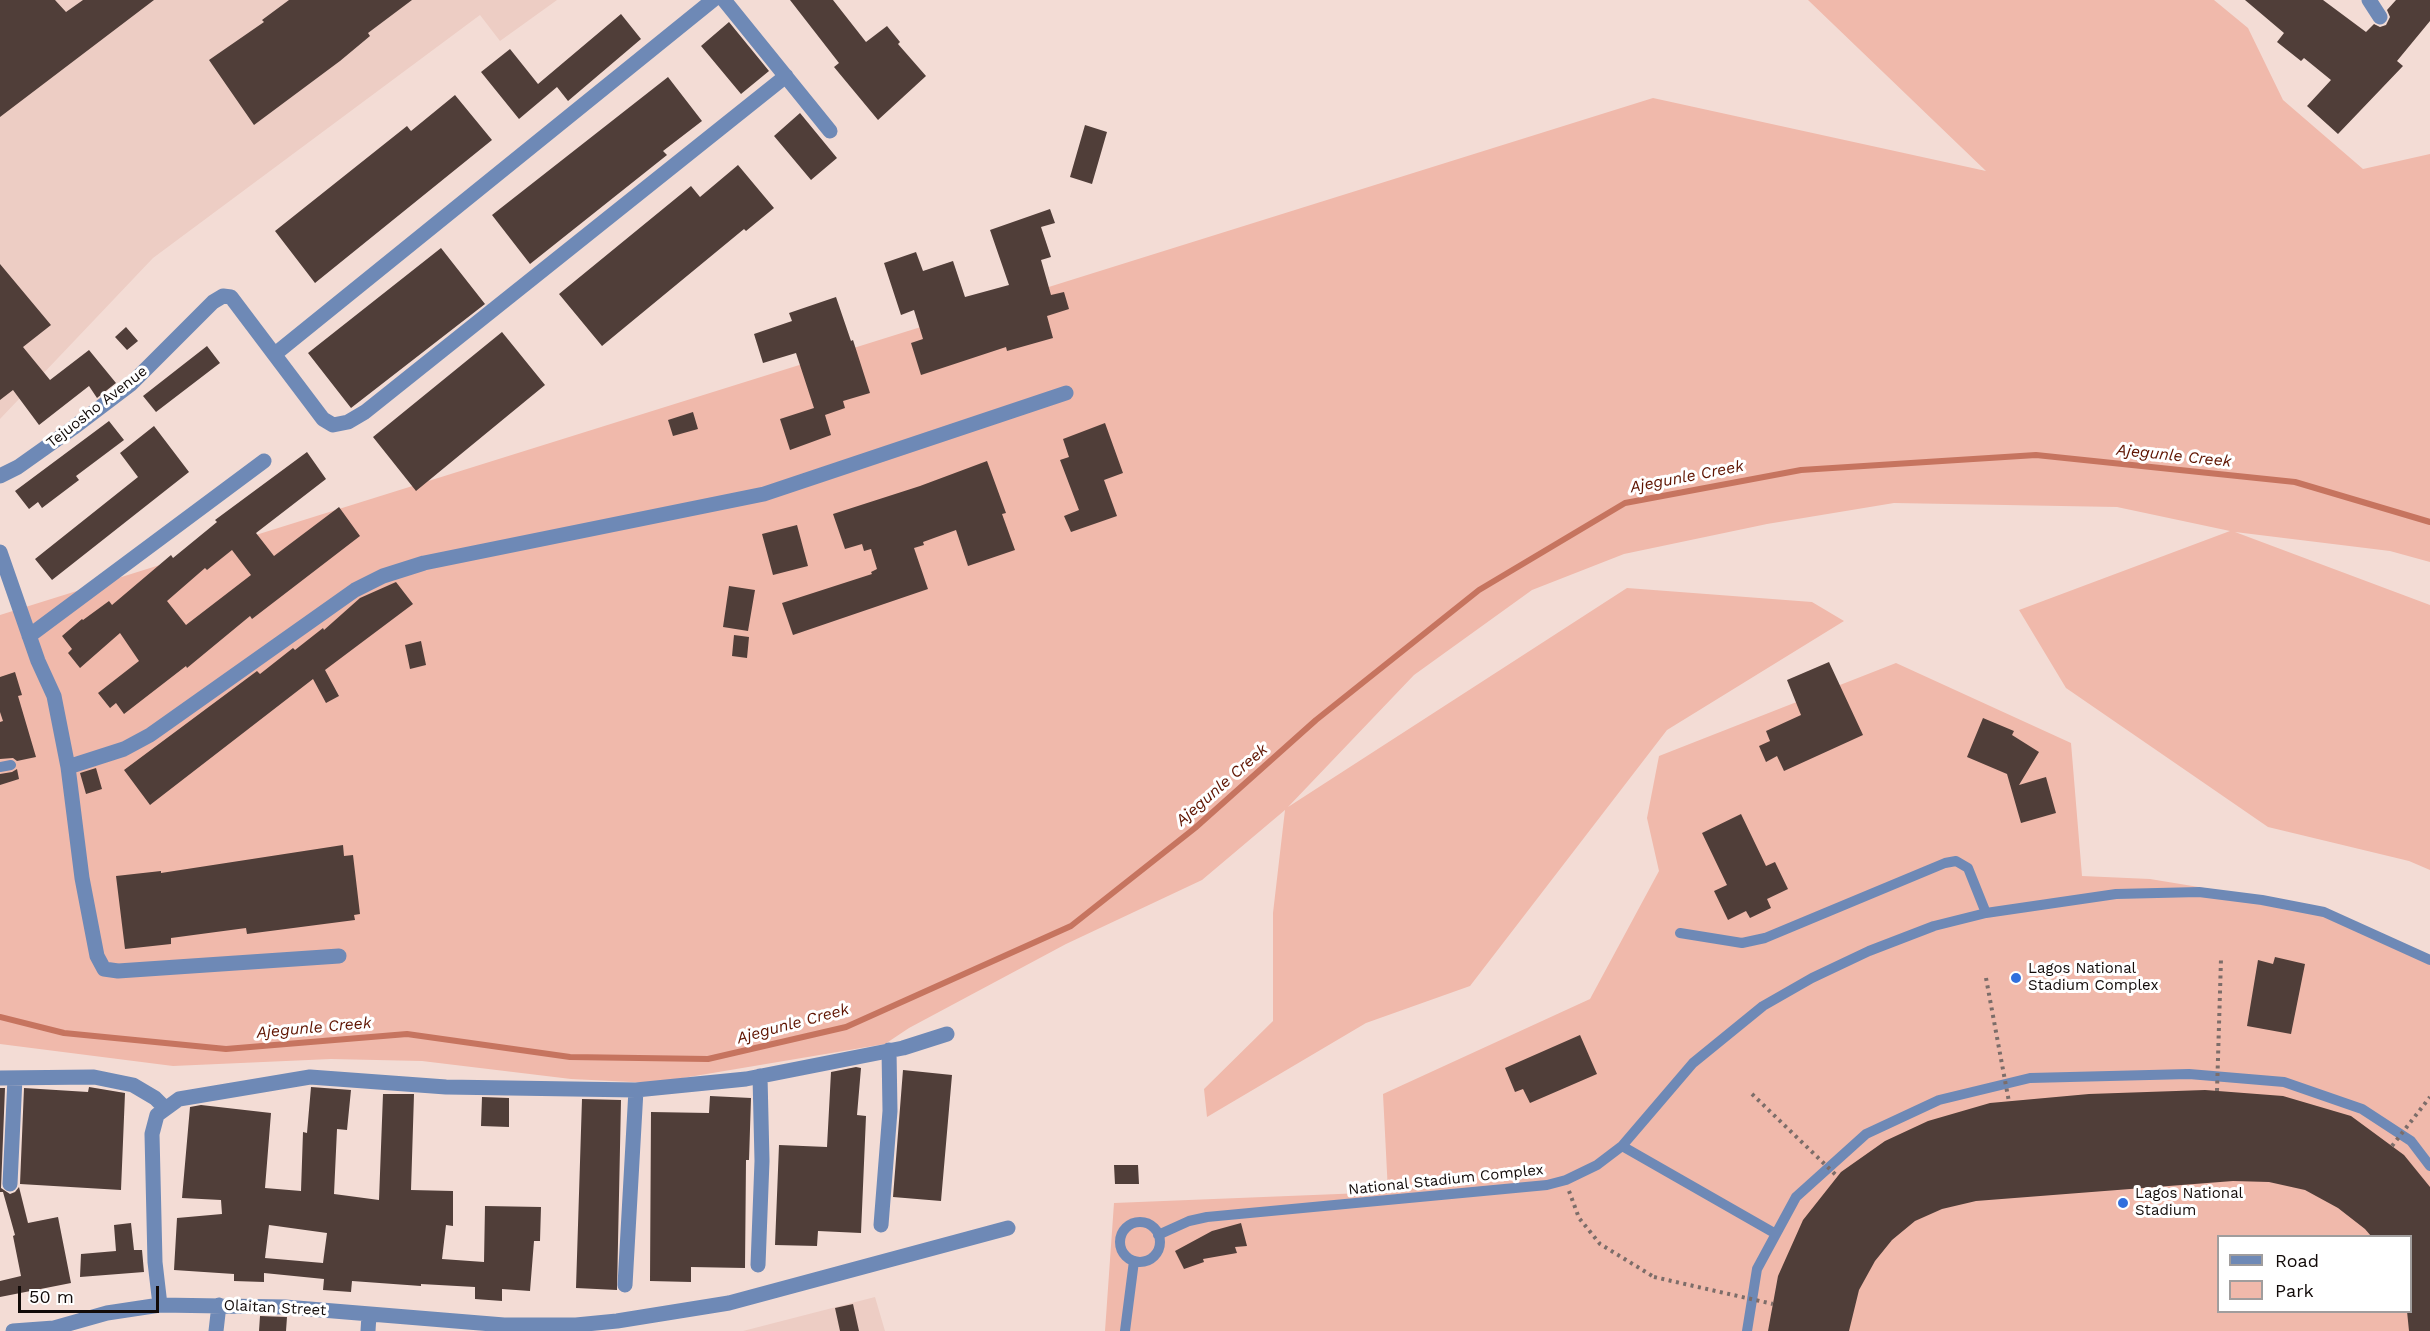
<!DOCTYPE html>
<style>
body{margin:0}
#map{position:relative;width:2430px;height:1331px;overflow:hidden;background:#f3dcd5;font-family:"Work Sans",sans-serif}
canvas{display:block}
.legend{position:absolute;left:2217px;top:1235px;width:195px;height:78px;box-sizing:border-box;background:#fff;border:2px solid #a09d9d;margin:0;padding:8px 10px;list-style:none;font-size:18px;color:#120b09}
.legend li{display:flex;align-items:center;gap:12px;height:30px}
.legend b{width:30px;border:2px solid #a09d9d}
.scale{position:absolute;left:18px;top:1286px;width:141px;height:27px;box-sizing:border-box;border:3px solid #120b09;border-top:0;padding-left:8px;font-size:18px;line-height:21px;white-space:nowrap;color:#120b09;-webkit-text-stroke:4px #fff;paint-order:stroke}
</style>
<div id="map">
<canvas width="2430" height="1331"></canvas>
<ul class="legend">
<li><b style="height:8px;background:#6e89b6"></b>Road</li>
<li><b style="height:16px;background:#f0b9ab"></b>Park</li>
</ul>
<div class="scale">50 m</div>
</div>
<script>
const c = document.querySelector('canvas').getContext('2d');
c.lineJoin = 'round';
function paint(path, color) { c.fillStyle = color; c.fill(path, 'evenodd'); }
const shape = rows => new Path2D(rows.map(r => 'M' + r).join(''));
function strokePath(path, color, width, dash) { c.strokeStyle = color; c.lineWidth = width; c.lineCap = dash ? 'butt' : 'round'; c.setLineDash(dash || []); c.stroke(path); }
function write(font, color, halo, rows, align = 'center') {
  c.font = font + ' "Work Sans",sans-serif'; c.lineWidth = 6; c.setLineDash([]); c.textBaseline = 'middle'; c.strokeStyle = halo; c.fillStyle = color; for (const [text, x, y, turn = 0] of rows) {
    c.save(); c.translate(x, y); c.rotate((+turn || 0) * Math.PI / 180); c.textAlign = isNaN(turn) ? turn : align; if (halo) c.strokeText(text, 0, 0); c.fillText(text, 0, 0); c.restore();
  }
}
paint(shape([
 [0,0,557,0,500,41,480,15,153,258,0,419],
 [875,1297,885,1331,743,1331]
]), '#edcdc4');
paint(shape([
 [1808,0,2214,0,2248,28,2283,100,2363,169,2430,154,2430,562,2390,551,2235,532,2430,605,2430,870,2409,861,2268,827,2066,688,2019,610,2230,531,2117,507,1894,503,1767,524,1624,554,1532,590,1414,675,1288,807,1627,588,1812,602,1844,621,1667,730,1470,986,1366,1023,1207,1117,1204,1089,1273,1021,1273,913,1285,810,1202,880,1066,944,909,1028,885,1044,653,1083,571,1079,422,1061,331,1059,173,1066,0,1044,0,615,1653,98,1986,171],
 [1896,663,2071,743,2082,876,2150,879,2253,896,2343,918,2430,956,2430,1331,1105,1331,1114,1203,1388,1192,1383,1094,1590,999,1659,871,1647,818,1659,756],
 [2218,1236,2410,1236,2410,1312,2218,1312]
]), '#f0b9ab');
strokePath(shape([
 [0,1017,64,1033,226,1049,407,1034,570,1057,708,1059,846,1027,1071,926,1195,828,1316,720,1479,590,1625,503,1801,470,2036,455,2295,482,2430,522]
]), '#c6745f', 6);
paint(shape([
 [0,0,55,0,66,12,83,0,154,0,0,117],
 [289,0,412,0,368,33,370,36,340,61,254,125,209,60,264,22,262,20],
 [790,0,833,0,866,42,887,26,900,42,898,44,926,76,878,120,834,67,839,63],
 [2245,0,2323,0,2366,32,2374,24,2380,27,2386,25,2390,17,2387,10,2396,0,2430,0,2430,21,2397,61,2403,66,2338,134,2307,106,2331,80,2304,58,2301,61,2277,42,2284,33],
 [621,14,641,39,568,101,557,87,519,119,481,72,510,49,538,84],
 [729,22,769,71,741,94,701,46],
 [668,77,702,121,663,151,667,155,530,264,492,215],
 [455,95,492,140,315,283,275,231,407,126,411,131],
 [800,113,837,158,811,180,774,136],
 [1085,125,1107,132,1092,184,1070,177],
 [738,165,774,208,746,231,744,229,602,346,559,294,691,186,700,197],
 [1050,209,1055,223,1041,227,1051,257,1041,260,1051,295,1064,292,1069,309,1047,316,1053,338,1007,351,1006,347,921,375,911,343,923,339,914,310,901,315,884,263,916,252,923,271,953,261,965,297,1009,285,990,230],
 [441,248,485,304,351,408,308,353],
 [0,264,51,325,23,347,50,380,89,350,116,383,97,398,89,386,39,425,13,390,0,400],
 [836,297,851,341,853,340,870,393,843,401,845,408,825,415,831,435,790,450,780,419,814,408,796,353,763,363,754,334,792,321,789,313],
 [126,327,138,341,127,350,115,337],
 [502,332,545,385,416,491,373,437],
 [207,346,220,363,156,412,143,396],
 [693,412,698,429,673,436,668,420],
 [109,421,124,440,76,476,79,480,42,508,38,502,29,509,15,491],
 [1105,423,1123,473,1104,480,1117,516,1071,532,1064,516,1079,510,1060,460,1069,457,1063,439],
 [154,426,189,472,52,580,35,559,138,477,120,453],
 [307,452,326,479,256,533,274,556,339,507,360,536,252,619,250,616,187,668,186,666,124,714,116,703,110,708,98,693,139,661,120,633,80,668,68,653,72,649,62,636,82,619,83,620,109,601,112,605,171,555,173,558,217,522,215,520],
 [232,550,251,575,186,625,167,601,205,568,207,570],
 [987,461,1006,513,1002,514,1015,550,968,566,956,530,923,542,924,545,914,548,928,589,793,635,782,603,872,574,871,572,877,569,871,549,864,551,862,544,845,549,833,514,920,486],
 [797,525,808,566,773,575,762,534],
 [396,582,413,604,325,670,339,696,326,703,313,679,150,805,124,770,257,671,260,674,293,648,295,650,323,628,324,630,360,598],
 [729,586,755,590,748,631,723,627],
 [734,635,749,637,747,658,732,656],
 [421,641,426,665,410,669,405,645],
 [1829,662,1863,735,1784,771,1777,756,1766,762,1759,746,1770,741,1766,731,1801,715,1787,680],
 [15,672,22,695,18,696,36,757,17,761,13,758,0,759,0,722,3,721,0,712,0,677],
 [1983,718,2014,731,2012,735,2039,752,2019,785,2046,777,2056,813,2021,823,2007,774,1967,757],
 [96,768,102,789,86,794,80,773],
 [17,769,19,779,0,785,0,774,12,772],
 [1741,814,1766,866,1775,862,1788,889,1767,899,1771,908,1750,918,1746,911,1728,920,1714,891,1727,885,1702,833],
 [343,845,344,856,353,855,360,914,354,915,355,920,247,934,246,928,171,938,171,944,125,949,116,876,161,871,161,873],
 [2275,957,2305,964,2291,1034,2247,1026,2258,960,2273,964],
 [1580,1035,1597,1074,1530,1103,1523,1089,1515,1092,1505,1068],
 [856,1067,861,1068,857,1115,866,1116,861,1233,818,1231,817,1246,775,1245,779,1145,827,1147,831,1072],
 [903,1070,952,1075,941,1201,893,1197],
 [89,1087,125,1093,121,1190,20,1184,24,1088,88,1092],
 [311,1087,351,1090,347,1130,337,1129,334,1194,379,1200,383,1094,414,1094,411,1190,453,1191,453,1226,446,1225,442,1259,484,1262,485,1206,541,1207,540,1241,534,1241,530,1291,502,1289,502,1301,475,1299,475,1287,421,1284,421,1286,352,1281,351,1292,323,1290,324,1279,264,1273,264,1282,234,1281,234,1274,174,1270,177,1218,222,1214,221,1200,182,1198,190,1107,201,1105,271,1113,265,1188,301,1191,303,1132,307,1133],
 [269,1225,327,1233,323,1263,265,1258],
 [0,1088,5,1088,1,1188,10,1194,15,1192,19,1187,28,1223,58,1217,71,1283,0,1297,0,1281,21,1276,13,1236,15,1235,3,1192,0,1192],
 [2205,1090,2283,1096,2351,1116,2404,1155,2430,1187,2430,1331,2409,1331,2407,1311,2410,1311,2410,1236,2371,1236,2365,1229,2338,1208,2305,1190,2269,1182,2233,1181,1976,1201,1942,1209,1915,1221,1892,1240,1875,1261,1859,1290,1849,1331,1768,1331,1778,1276,1803,1220,1841,1172,1885,1141,1928,1121,1990,1103,2089,1094],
 [710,1096,751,1098,749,1160,746,1160,745,1268,691,1267,691,1282,650,1281,651,1112,709,1113],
 [482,1097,509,1098,509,1127,481,1126],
 [582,1099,621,1100,617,1290,576,1288],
 [1114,1165,1138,1165,1139,1184,1115,1184],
 [131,1223,134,1250,142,1250,144,1272,80,1277,81,1254,116,1251,114,1225],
 [1241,1223,1247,1246,1235,1247,1237,1253,1203,1259,1204,1262,1184,1269,1175,1251,1212,1231],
 [853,1304,859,1331,840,1331,835,1308],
 [260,1316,287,1317,286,1331,259,1331]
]), '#503e39');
strokePath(shape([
 [1569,1191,1579,1218,1600,1244,1654,1277]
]), '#7c6d69', 4, [3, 4.5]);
strokePath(shape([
 [0,767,11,765],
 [1680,933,1742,943,1765,938,1945,863,1956,861,1968,868,1986,913],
 [1622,1146,1776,1234],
 '1120 1242a20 20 0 1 1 40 0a20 20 0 1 1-40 0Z',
 [1158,1235,1189,1221,1207,1217,1547,1185,1566,1180,1597,1165,1622,1146,1693,1063,1763,1006,1812,978,1869,951,1934,926,1986,913,2116,894,2199,892,2262,900,2324,912,2430,960],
 [1125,1331,1134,1261],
 [1747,1331,1757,1269,1796,1197,1866,1134,1939,1100,2030,1078,2189,1074,2284,1082,2362,1109,2411,1141,2430,1166]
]), '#6e89b6', 10);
strokePath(shape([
 [724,0,830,131],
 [2369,0,2380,17],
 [275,354,713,0],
 [0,476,18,467,73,428,131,384,213,302,223,296,231,297,323,419,333,425,348,422,365,412,786,76],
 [0,552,38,661,54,696,68,767,124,749,150,735,355,590,383,576,424,563,764,494,1066,393],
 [29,636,264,461],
 [68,767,82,878,97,956,104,969,118,971,339,956],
 [0,1078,94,1077,133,1085,155,1098,165,1108],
 [10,1184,15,1078],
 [881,1225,890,1111,889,1050],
 [758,1265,762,1161,760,1076],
 [625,1285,636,1090],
 [160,1305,155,1262,152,1134,157,1115,179,1099,310,1077,446,1087,636,1090,746,1079,903,1048,947,1034],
 [13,1331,54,1328,107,1313,160,1305,285,1307,504,1325,576,1325,617,1321,729,1303,1008,1228],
 [216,1331,219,1305],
 [368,1331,369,1315]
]), '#6e89b6', 15);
strokePath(shape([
 [1986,978,2009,1102],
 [2217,1091,2221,959],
 [1752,1094,1838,1177],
 [2392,1146,2430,1097],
 [1654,1277,1773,1304]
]), '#7c6d69', 4, [3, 4.5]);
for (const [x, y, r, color] of [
 [2016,978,6,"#316fdd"],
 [2123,1203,6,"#316fdd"]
]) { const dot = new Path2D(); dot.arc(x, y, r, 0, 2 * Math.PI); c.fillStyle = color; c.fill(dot); strokePath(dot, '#fff', 2); }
write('15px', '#120b09', '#fff', [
 ["Tejuosho Avenue",97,407,-38],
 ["National Stadium Complex",1446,1180,-6],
 ["Olaitan Street",275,1308,3]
]);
write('15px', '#120b09', '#fff', [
 ["Lagos National",2028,969],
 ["Stadium Complex",2028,986],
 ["Lagos National",2135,1194],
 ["Stadium",2135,1211]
], 'left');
write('italic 16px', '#5f1401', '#fff', [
 ["Ajegunle Creek",2174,456,6],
 ["Ajegunle Creek",1687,477,-11],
 ["Ajegunle Creek",1222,785,-41],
 ["Ajegunle Creek",793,1024,-15],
 ["Ajegunle Creek",314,1028,-5]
]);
</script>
